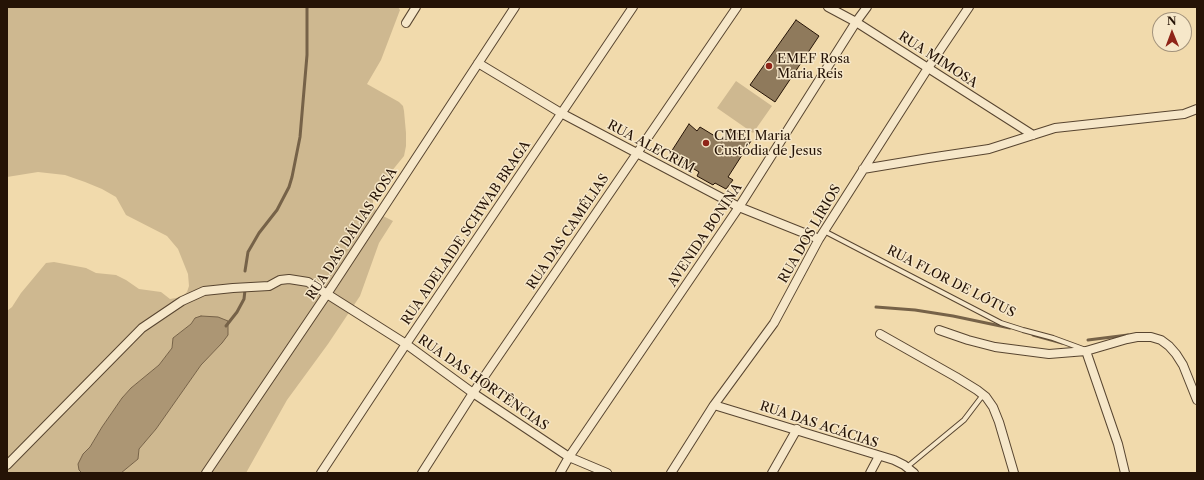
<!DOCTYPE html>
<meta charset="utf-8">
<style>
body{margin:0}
#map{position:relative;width:1204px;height:480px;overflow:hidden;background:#f1daac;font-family:"Libre Caslon Text",serif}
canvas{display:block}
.frame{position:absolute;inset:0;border:8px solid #251306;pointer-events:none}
.north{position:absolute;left:1152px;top:12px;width:40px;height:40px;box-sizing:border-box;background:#f6e7c9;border:1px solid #a2927b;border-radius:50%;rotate:359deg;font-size:11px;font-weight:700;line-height:16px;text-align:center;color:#251306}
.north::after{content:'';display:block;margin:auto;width:14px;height:18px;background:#8f2418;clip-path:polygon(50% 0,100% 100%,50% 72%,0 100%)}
</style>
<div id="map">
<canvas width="1204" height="480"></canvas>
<div class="frame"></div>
<div class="north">N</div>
</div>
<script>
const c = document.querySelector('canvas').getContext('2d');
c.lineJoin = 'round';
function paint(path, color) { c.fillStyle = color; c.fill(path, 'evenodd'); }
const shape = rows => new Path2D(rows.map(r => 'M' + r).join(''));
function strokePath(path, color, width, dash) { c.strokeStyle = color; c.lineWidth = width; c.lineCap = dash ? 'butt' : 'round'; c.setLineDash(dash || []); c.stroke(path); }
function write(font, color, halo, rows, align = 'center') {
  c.font = font + ' "Libre Caslon Text",serif'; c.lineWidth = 3; c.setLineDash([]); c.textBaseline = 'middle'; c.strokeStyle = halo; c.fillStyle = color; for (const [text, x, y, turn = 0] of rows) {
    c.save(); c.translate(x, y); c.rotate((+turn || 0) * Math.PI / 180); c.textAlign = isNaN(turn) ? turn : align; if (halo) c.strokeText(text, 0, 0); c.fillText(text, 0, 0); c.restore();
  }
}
paint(shape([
 [7,7,398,7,400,10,381,60,367,84,399,102,403,106,404,111,406,133,406,146,404,156,382,183,373,200,373,204,377,213,393,221,379,243,360,296,328,344,287,400,246,473,121,473,138,459,139,449,156,429,201,365,222,343,218,317,195,318,191,324,173,338,172,348,159,365,131,388,122,398,102,427,90,447,83,454,79,470,82,473,7,473,7,311,12,307,21,293,46,263,54,262,86,268,96,273,116,275,126,280,139,289,161,292,170,299,182,297,187,292,189,286,188,274,178,249,167,236,126,215,116,197,102,189,85,182,65,175,38,172,7,177],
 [736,81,772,106,753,133,717,108]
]), '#ceb890');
const water = shape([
 [201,316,218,317,228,321,228,335,222,343,201,365,156,429,139,449,138,459,121,473,82,473,79,470,78,464,83,454,90,447,102,427,122,398,131,388,159,365,172,348,173,338,191,324,195,318,201,316]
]);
paint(water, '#ac9674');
strokePath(water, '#766248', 1);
strokePath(shape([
 [245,271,248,252,259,233,277,210,289,187,292,177,300,137,307,55,307,7],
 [876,307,915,310,953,316,1010,328],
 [226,326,237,312,244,299,245,290],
 [1033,335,1062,343],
 [1088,340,1128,335]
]), '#766248', 3);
const building = shape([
 [796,20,819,36,775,102,750,85,796,20],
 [689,124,697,131,700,127,723,141,730,129,751,141,728,177,733,180,726,189,715,183,713,185,697,176,699,172,672,156,671,152,689,124]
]);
paint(building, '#8f7a5c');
strokePath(building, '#251306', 1);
const service = shape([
 [824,231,1001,323,1023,330,1053,338,1083,349],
 [907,467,964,420,983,395]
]);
const minor = shape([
 [828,7,856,22,1033,135],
 [406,23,416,7],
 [478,63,561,113,739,207,819,239],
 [863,169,929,158,989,149,1055,128,1184,114,1197,109],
 [939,330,968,340,995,347,1049,354,1086,351,1127,339,1137,337,1151,337,1161,340,1169,346,1176,354,1183,365,1197,400],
 [880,334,956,377,977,390,986,397,993,407,999,422,1014,473],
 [1086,351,1118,444,1125,473],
 [714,405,894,460,904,465,914,473],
 [7,465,142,328,182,301,204,291,233,288,269,286,280,280,289,279,308,282,327,294,406,344,473,393,569,457,607,473],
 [206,473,327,294,515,7],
 [321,473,406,344,633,7],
 [422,473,473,393,737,7],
 [560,473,569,457,739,207,856,22,867,7],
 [671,473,714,405,774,323,819,239,928,68,969,7],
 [772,473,797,429],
 [870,473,879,456]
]);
strokePath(service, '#584530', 6);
strokePath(minor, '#584530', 10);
strokePath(service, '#f6e7c9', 4);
strokePath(minor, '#f6e7c9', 8);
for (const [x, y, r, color] of [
 [769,66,4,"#8f2418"],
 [706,143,4,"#8f2418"]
]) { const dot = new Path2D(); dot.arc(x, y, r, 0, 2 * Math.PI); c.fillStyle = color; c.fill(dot); strokePath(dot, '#f6e7c9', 1.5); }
write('13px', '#251306', '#f6e7c9', [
 ["EMEF Rosa",777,59],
 ["Maria Reis",777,74],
 ["CMEI Maria",714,136],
 ["Custódia de Jesus",714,151]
], 'left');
write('13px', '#251306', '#f6e7c9', [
 ["RUA MIMOSA",938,60,33],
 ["RUA ALECRIM",651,147,28],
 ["RUA DAS CAMÉLIAS",568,232,-56],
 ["RUA ADELAIDE SCHWAB BRAGA",466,233,-56],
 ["RUA DAS DÁLIAS ROSA",352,234,-57],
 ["RUA DOS LÍRIOS",810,234,-60],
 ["AVENIDA BONINA",705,235,-56],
 ["RUA FLOR DE LÓTUS",951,282,27],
 ["RUA DAS HORTÊNCIAS",483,383,35],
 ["RUA DAS ACÁCIAS",819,425,18]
]);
</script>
